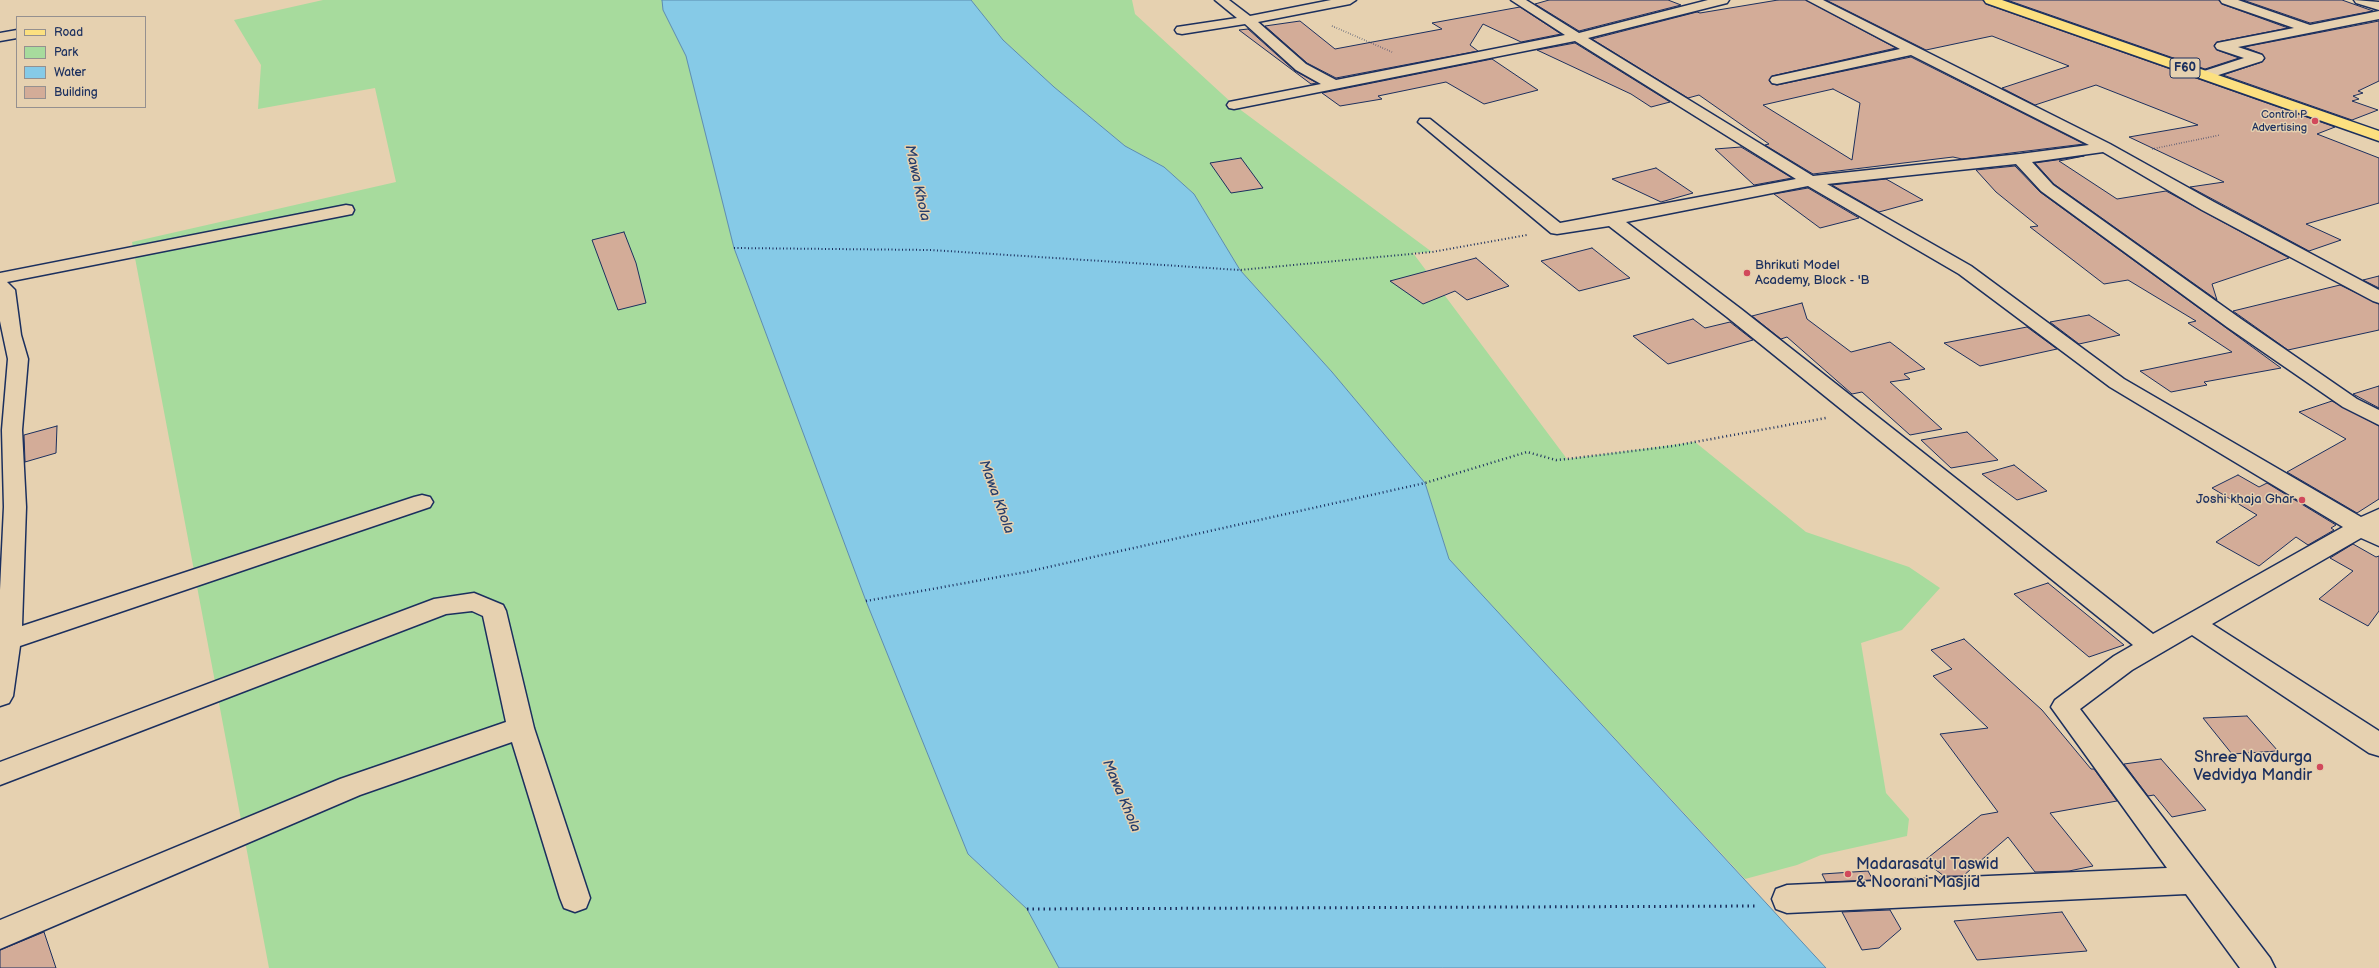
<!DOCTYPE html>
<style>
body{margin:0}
#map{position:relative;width:2379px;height:968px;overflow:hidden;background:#e6d1b0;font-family:"Balsamiq Sans",sans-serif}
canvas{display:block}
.legend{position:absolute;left:16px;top:16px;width:130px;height:92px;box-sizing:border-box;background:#e6d1b0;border:1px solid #95908f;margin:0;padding:5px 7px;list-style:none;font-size:12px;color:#1b2f5e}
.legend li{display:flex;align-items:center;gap:8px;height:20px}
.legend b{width:20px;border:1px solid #95908f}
</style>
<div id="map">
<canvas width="2379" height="968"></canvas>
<ul class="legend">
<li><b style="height:5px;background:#fce080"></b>Road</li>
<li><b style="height:11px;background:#a7db9d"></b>Park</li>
<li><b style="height:11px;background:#86cae7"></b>Water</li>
<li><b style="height:11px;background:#d3ac98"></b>Building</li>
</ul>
</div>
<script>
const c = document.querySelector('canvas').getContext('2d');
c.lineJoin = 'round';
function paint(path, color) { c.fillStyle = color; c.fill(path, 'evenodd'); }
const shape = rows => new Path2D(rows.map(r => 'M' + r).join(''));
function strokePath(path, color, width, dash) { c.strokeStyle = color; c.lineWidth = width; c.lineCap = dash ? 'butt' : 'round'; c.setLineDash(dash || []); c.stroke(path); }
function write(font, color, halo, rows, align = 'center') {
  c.font = font + ' "Balsamiq Sans",sans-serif'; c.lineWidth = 3; c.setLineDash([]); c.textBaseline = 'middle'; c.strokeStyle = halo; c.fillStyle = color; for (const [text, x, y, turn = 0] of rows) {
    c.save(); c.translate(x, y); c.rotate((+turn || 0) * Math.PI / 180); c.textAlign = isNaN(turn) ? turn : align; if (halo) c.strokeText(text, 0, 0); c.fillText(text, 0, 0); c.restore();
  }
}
paint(shape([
 [323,0,662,0,663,10,686,56,734,248,866,601,968,854,1027,909,1059,968,269,968,132,242,396,182,375,88,258,109,261,65,234,20],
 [971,0,1132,0,1135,14,1234,105,1432,252,1413,253,1567,459,1695,442,1806,532,1909,567,1940,588,1902,630,1861,643,1886,793,1909,819,1907,836,1821,855,1797,865,1745,879,1449,559,1425,483,1332,372,1240,270,1194,194,1164,167,1125,146,1054,87,1003,40]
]), '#a7db9d');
const water = shape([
 [662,0,971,0,1003,40,1054,87,1125,146,1164,167,1194,194,1240,270,1332,372,1425,483,1449,559,1826,968,1059,968,1027,909,968,854,866,601,734,248,686,56,663,10,662,0]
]);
paint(water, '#86cae7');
strokePath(water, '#5b8cb0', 1);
const building = shape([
 [1549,0,1668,0,1681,5,1579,31,1535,4,1549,0],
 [1778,0,1806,0,1896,48,1772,76,1769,81,1772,84,1777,85,1911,57,2084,144,1962,159,1953,157,1813,174,1765,145,1769,144,1699,95,1688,98,1592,39,1697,12,1700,13,1778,0],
 [1833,89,1860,103,1852,160,1763,105,1833,89],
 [1826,0,1983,0,1986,4,2335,127,2317,134,2379,158,2379,203,2306,224,2341,240,2309,251,2190,187,2224,182,2129,137,2198,125,2096,85,2035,105,2002,88,2069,66,1992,36,1926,50,1826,0],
 [2007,0,2219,0,2222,4,2288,28,2217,42,2214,45,2217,50,2239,58,2205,69,2007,0],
 [2243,0,2342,0,2373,11,2310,23,2243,0],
 [1520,7,1561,34,1521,42,1483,24,1470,45,1478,51,1336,78,1307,63,1265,26,1300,21,1335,49,1442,29,1432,23,1520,7],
 [2379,21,2379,81,2358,91,2363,93,2353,96,2359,99,2352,101,2378,110,2352,120,2223,75,2262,62,2265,59,2262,54,2244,47,2379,21],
 [1248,29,1295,71,1317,83,1311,84,1239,30,1248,29],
 [1575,43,1670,102,1651,107,1631,94,1537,50,1575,43],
 [1492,59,1538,90,1484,104,1446,82,1378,96,1382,99,1340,106,1322,93,1492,59],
 [1741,147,1792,178,1754,185,1715,149,1741,147],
 [2084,156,2059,161,2117,199,2166,191,2289,258,2212,284,2217,300,2054,184,2035,163,2084,156],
 [1241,158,1263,188,1231,193,1210,163,1241,158],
 [2015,166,2040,192,2281,368,2204,382,2207,385,2171,392,2140,371,2232,352,2188,323,2196,321,2128,280,2104,284,2030,227,2038,226,1996,192,1976,170,2015,166],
 [1656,168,1693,193,1661,202,1612,179,1656,168],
 [1886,179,1923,200,1879,212,1832,185,1886,179],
 [1808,188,1859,218,1820,228,1774,194,1808,188],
 [624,232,636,263,646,303,618,310,592,240,624,232],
 [1592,248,1630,278,1579,291,1541,261,1592,248],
 [1476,258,1509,286,1467,300,1455,291,1423,304,1390,281,1476,258],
 [2379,276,2379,288,2363,280,2379,276],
 [2340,285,2379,304,2379,330,2288,350,2233,311,2340,285],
 [1802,303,1807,319,1851,352,1890,342,1925,369,1904,374,1910,379,1890,382,1942,429,1910,435,1862,392,1852,394,1787,337,1781,339,1752,316,1802,303],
 [2089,315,2120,335,2079,344,2050,322,2089,315],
 [1693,319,1705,328,1730,322,1753,340,1668,364,1633,336,1693,319],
 [2027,327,2057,349,1980,366,1944,343,2027,327],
 [2379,386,2379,408,2353,394,2379,386],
 [2332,401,2379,426,2379,499,2357,513,2287,472,2346,439,2299,412,2332,401],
 [57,426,56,453,25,462,24,435,57,426],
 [1967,432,1998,460,1951,468,1921,440,1967,432],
 [2014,465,2047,491,2017,500,1982,474,2014,465],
 [2238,475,2259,487,2267,483,2336,525,2331,528,2334,530,2308,545,2296,537,2259,566,2216,542,2257,515,2212,488,2238,475],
 [2353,544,2376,557,2379,556,2379,611,2368,626,2319,599,2353,571,2330,558,2353,544],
 [2048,583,2124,645,2089,657,2014,594,2048,583],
 [1964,639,2042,710,2091,769,2094,769,2117,801,2050,813,2093,866,2069,871,2035,872,2008,837,1963,876,1944,876,1924,861,1981,815,1998,812,1940,734,1988,728,1933,676,1952,669,1931,650,1964,639],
 [2247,716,2278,751,2232,754,2203,718,2247,716],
 [2161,759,2206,810,2172,817,2154,795,2148,796,2124,764,2161,759],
 [1868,871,1873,880,1826,882,1822,874,1868,871],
 [1890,910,1901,929,1879,948,1862,950,1842,912,1890,910],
 [2062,912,2087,951,1977,960,1954,921,2062,912],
 [44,932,56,968,0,968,0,950,44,932]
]);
paint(building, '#d3ac98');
strokePath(building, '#1b2f5e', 1);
const minor = shape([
 [1215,0,1229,0,1250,16,1331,0,1356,0,1350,4,1258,22,1306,64,1336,80,1565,35,1511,0,1526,0,1579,33,1708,0,1729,0,1727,3,1588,38,1813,176,2020,154,2089,145,1911,55,1777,84,1772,83,1770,80,1772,77,1900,49,1807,0,1823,0,2110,144,2214,202,2379,290,2379,303,2373,301,2202,210,2103,152,2032,162,2053,185,2241,319,2357,399,2379,410,2379,425,2343,407,2227,327,2041,191,2016,164,1827,184,1971,266,2124,379,2361,517,2379,509,2379,546,2361,538,2212,624,2379,731,2379,756,2369,753,2192,635,2132,670,2080,709,2270,958,2275,968,2240,968,2186,894,1787,913,1776,909,1772,899,1776,889,1787,885,2167,868,2051,707,2055,700,2114,656,2133,645,1727,317,1609,226,1557,234,1551,233,1418,122,1420,119,1430,119,1560,223,1796,179,1575,41,1234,109,1229,108,1227,105,1229,102,1321,84,1296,70,1245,24,1182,34,1177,33,1175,30,1177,27,1237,18,1215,0],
 [1808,186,1959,274,2110,387,2343,527,2153,634,1741,309,1626,222,1808,186],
 [2220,0,2238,0,2310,25,2379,11,2379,19,2238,47,2262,55,2264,58,2262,61,2206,79,2199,75,2201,72,2244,58,2217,49,2215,46,2217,43,2294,28,2222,3,2220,0],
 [17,30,17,38,0,41,0,33,17,30],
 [346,205,352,206,354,210,352,214,7,282,15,290,21,335,28,359,22,430,26,507,22,626,414,497,422,495,430,497,433,502,430,507,20,646,13,696,9,703,0,706,0,590,4,507,2,430,8,359,0,321,0,273,346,205],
 [474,593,503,605,506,611,534,728,590,898,586,908,575,912,564,908,560,898,512,742,360,795,0,949,0,920,340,779,506,722,483,616,472,611,446,614,0,785,0,762,434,599,474,593]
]);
const tertiary = shape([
 [2354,0,2379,2,2379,10,2356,3,2354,0]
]);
const primary = shape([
 [1984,0,2002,0,2379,131,2379,141,1986,3,1984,0]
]);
strokePath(minor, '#1b2f5e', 3);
strokePath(tertiary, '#1b2f5e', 3);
strokePath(primary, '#1b2f5e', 3);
strokePath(shape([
 [1332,26,1392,52],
 [2152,149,2220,135]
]), '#1b2f5e', 1.5, [0.5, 2]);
strokePath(shape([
 [734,248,931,250,1240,270,1432,252,1527,235]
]), '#1b2f5e', 2, [1, 2.5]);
strokePath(shape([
 [866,601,1026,572,1425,483,1527,452,1556,460,1567,459,1673,446,1826,418]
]), '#1b2f5e', 2.5, [1, 3]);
strokePath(shape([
 [1027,909,1758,906]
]), '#1b2f5e', 3, [1.5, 4]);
paint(minor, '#e6d1b0');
paint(tertiary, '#e6d1b0');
paint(primary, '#fce080');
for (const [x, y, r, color] of [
 [2315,121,4,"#d1495b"],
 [1747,273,4,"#d1495b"],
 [2302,500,4,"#d1495b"],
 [2320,767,4,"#d1495b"],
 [1848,874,4,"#d1495b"]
]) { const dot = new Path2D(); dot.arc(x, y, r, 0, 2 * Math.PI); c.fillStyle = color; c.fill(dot); strokePath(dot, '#e6d1b0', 1.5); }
write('11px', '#1b2f5e', '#e6d1b0', [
 ["Control P",2307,115],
 ["Advertising",2307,128]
], 'right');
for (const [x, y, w] of [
 [2185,68,30]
]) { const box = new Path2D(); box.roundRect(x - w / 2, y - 10, w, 20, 3); c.fillStyle = '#e6d1b0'; c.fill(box); strokePath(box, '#1b2f5e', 1); }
write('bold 12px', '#1b2f5e', null, [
 ["F60",2185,68]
]);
write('13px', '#1b2f5e', '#e6d1b0', [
 ["Bhrikuti Model",1755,266],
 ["Academy, Block - 'B",1755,281],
 ["Joshi khaja Ghar",2294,500,"right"]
], 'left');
write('italic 14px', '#263e6c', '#e6d1b0', [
 ["Mawa Khola",917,183,78],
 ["Mawa Khola",996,497,70],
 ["Mawa Khola",1121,796,67]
]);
write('16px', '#1b2f5e', '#e6d1b0', [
 ["Shree Navdurga",2312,758],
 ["Vedvidya Mandir",2312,776],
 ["Madarasatul Taswid",1856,865,"left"],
 ["& Noorani Masjid",1856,883,"left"]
], 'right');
</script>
